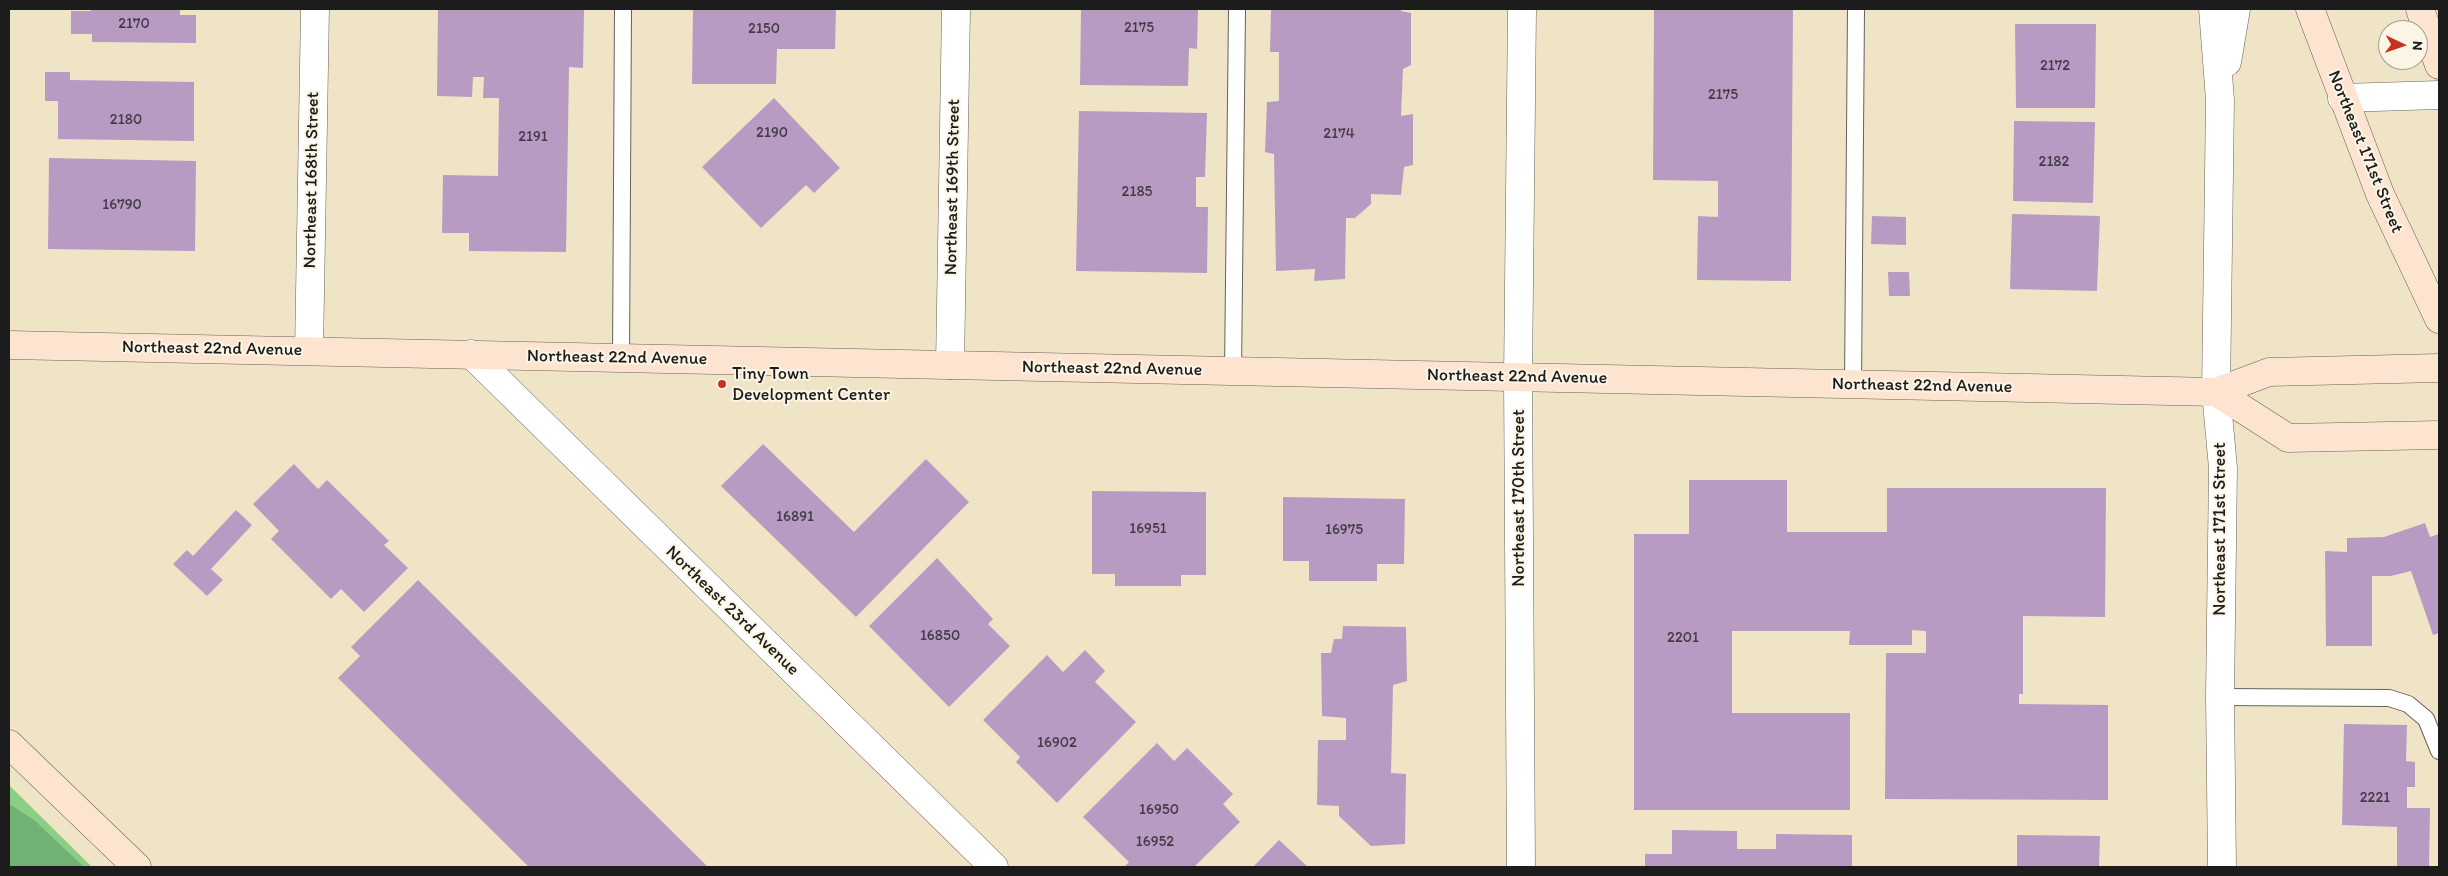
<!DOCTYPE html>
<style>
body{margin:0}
#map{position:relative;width:2448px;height:876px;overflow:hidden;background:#f0e4c6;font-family:Itim,sans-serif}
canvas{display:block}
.frame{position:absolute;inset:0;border:10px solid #1c1c1c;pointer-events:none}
.north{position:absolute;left:2378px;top:20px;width:50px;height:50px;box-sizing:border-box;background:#fcf5e5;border:1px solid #a29e95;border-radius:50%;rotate:93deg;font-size:14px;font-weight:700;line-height:20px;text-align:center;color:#1c1c1c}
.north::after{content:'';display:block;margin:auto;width:18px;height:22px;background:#c8321e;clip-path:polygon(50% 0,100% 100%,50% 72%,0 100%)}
</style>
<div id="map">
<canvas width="2448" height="876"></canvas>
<div class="frame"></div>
<div class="north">N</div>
</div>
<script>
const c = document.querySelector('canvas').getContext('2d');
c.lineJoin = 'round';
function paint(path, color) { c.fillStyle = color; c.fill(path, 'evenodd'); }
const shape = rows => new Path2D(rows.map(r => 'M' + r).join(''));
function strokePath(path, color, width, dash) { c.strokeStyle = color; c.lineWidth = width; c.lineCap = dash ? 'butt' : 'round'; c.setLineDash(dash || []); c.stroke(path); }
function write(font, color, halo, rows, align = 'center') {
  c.font = font + ' Itim,sans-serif'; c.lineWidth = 4; c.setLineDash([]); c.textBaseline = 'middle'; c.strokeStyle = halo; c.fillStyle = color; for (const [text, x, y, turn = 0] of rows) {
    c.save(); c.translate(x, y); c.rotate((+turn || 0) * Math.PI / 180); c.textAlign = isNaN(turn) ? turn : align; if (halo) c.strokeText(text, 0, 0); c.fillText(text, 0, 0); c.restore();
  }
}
paint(shape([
 [9,785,92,867,9,867]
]), '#8cce86');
paint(shape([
 [9,804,34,820,84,867,9,867]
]), '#71b173');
paint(shape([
 [91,9,180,9,180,15,196,15,196,43,92,42,92,34,71,34,71,11,91,11],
 [438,9,584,10,583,68,569,67,566,252,469,251,469,233,442,233,443,175,498,176,499,98,483,98,484,77,473,77,472,97,437,96],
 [693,9,836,9,835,49,777,49,776,84,692,84],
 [1081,9,1198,9,1197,49,1189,48,1188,86,1080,85],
 [1271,9,1401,9,1401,11,1411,13,1411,65,1403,69,1401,116,1413,114,1413,165,1404,167,1401,195,1371,194,1371,204,1355,218,1346,218,1345,279,1314,281,1315,269,1276,271,1274,154,1265,152,1267,102,1279,101,1279,52,1270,52],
 [1654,9,1793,9,1791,281,1697,280,1698,216,1718,217,1718,181,1653,180],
 [2015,24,2096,24,2095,108,2016,108],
 [45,72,70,72,70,80,194,82,194,141,58,139,58,101,45,101],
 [774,98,840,168,814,193,806,185,761,228,702,167],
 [1079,111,1207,113,1205,177,1196,177,1196,207,1208,207,1207,273,1076,271],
 [2014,121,2095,122,2093,203,2013,201],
 [49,158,196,161,195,251,48,249],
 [2012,214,2100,216,2097,291,2010,289],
 [1872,216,1906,217,1906,245,1871,244],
 [1888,272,1909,272,1910,296,1889,296],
 [763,444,854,532,926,459,969,502,856,617,721,486],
 [294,464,318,489,327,480,389,541,384,545,408,568,364,612,341,589,331,599,271,539,279,531,253,504],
 [1689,480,1787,480,1787,532,1887,532,1887,488,2106,488,2105,617,2023,616,2023,694,2019,694,2019,704,2108,705,2108,800,1885,799,1886,653,1926,653,1926,631,1912,630,1912,645,1849,645,1850,631,1732,631,1732,713,1850,713,1850,810,1634,810,1634,534,1689,534],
 [1092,491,1206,492,1206,575,1181,575,1181,586,1115,586,1115,574,1092,574],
 [1283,497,1405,499,1404,564,1377,564,1377,581,1309,581,1309,561,1283,561],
 [236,510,252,525,211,569,223,580,207,596,173,564,187,550,193,556],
 [2425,523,2430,537,2439,534,2439,633,2433,635,2411,571,2391,576,2372,576,2372,646,2326,646,2325,551,2347,552,2347,538,2384,537],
 [937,558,993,619,988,624,1010,646,949,707,869,626],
 [418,580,708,867,529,867,338,678,360,656,351,647],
 [1343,626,1406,627,1407,681,1393,685,1391,773,1406,774,1405,844,1371,846,1339,816,1339,806,1317,805,1318,740,1346,740,1346,718,1322,716,1321,653,1331,653,1334,639,1342,639],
 [1085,650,1105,671,1095,682,1136,722,1057,803,1016,762,1020,757,983,720,1047,655,1063,672],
 [2344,724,2407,725,2406,761,2415,762,2415,787,2407,787,2407,808,2430,808,2429,867,2397,867,2397,827,2342,825],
 [1157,743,1174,761,1187,748,1233,794,1223,804,1240,822,1194,867,1124,867,1129,862,1083,817],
 [1672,830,1737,831,1737,849,1776,849,1776,834,1852,835,1852,867,1645,867,1645,854,1672,854],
 [2017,835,2100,836,2099,867,2017,867],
 [1279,840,1308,867,1253,867]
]), '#b89bc3');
const lane = shape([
 [621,358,623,9],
 [1233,371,1237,9],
 [1853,385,1856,9],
 [2220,697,2389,698,2408,704,2426,719,2439,751]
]);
const street = shape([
 [2213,9,2220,100,2216,392,2223,468,2220,697,2222,867],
 [2227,62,2236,9],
 [2342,98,2439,95],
 [309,351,315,9],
 [471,354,994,867],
 [950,365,956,9],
 [1521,867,1518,377,1522,9]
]);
const secondary = shape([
 [2310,9,2380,194,2439,319],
 [2420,9,2439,65],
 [9,345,2216,392,2269,372,2439,368],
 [2216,392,2288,438,2439,435],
 [9,744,137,867]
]);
strokePath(lane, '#666258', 18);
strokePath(street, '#666258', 29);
strokePath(secondary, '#666258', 29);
strokePath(lane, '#fff', 16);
strokePath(street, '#fff', 28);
strokePath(secondary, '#fde4d1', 28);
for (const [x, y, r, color] of [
 [722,384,5,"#c8321e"]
]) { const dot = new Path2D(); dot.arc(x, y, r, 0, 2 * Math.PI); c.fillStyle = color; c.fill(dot); strokePath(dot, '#fcf5e5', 2); }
write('15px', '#433c46', null, [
 ["2170",134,24],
 ["2175",1139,28],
 ["2150",764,29],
 ["2172",2055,66],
 ["2175",1723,95],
 ["2180",126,120],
 ["2190",772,133],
 ["2174",1339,134],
 ["2191",533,137],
 ["2182",2054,162],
 ["2185",1137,192],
 ["16790",122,205],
 ["16891",795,517],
 ["16951",1148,529],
 ["16975",1344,530],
 ["16850",940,636],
 ["2201",1683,638],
 ["16902",1057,743],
 ["2221",2375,798],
 ["16950",1159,810],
 ["16952",1155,842]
]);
write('18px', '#1c1c1c', '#fcf5e5', [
 ["Northeast 171st Street",2365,152,68],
 ["Northeast 168th Street",312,180,-89],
 ["Northeast 169th Street",953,187,-89],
 ["Northeast 22nd Avenue",212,349,1],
 ["Northeast 22nd Avenue",617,358,1],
 ["Northeast 22nd Avenue",1112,369,1],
 ["Northeast 22nd Avenue",1517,377,1],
 ["Northeast 22nd Avenue",1922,386,1],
 ["Northeast 170th Street",1519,498,-90],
 ["Northeast 171st Street",2220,529,-90],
 ["Northeast 23rd Avenue",732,611,44]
]);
write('18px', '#1c1c1c', '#fcf5e5', [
 ["Tiny Town",732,374],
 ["Development Center",732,395]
], 'left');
</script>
